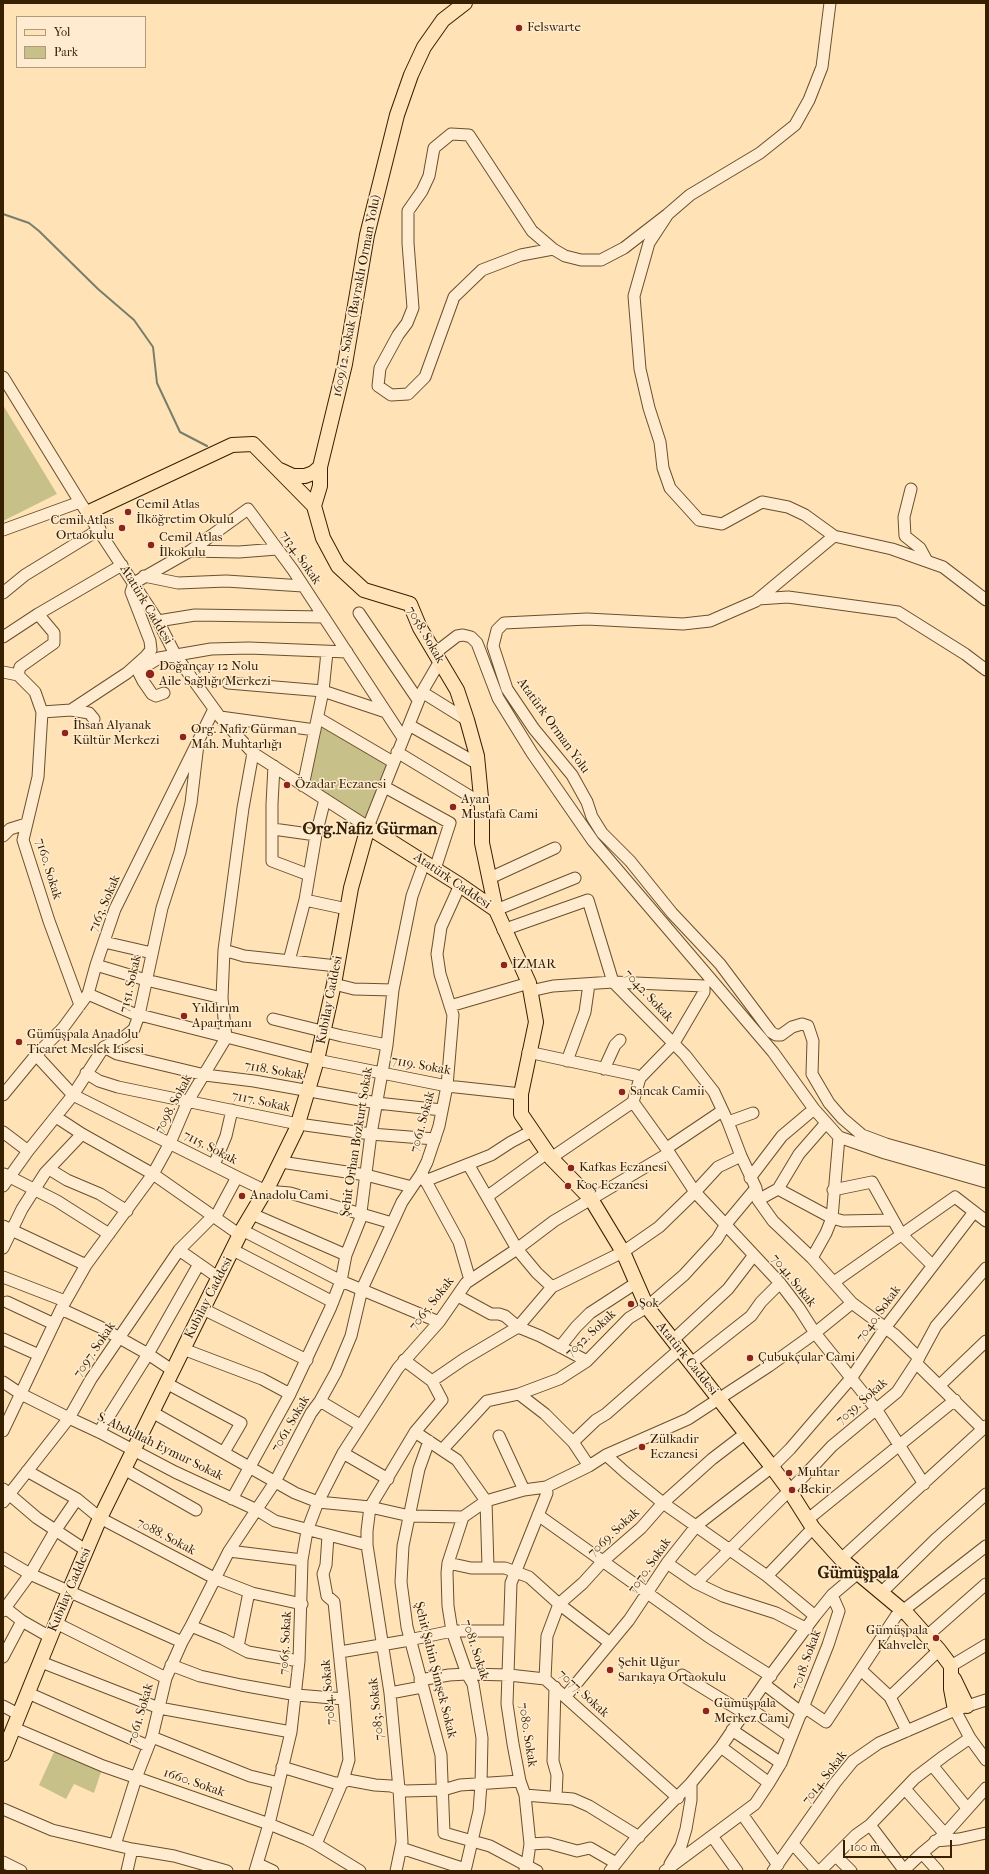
<!DOCTYPE html>
<meta charset="utf-8">
<style>
body{margin:0}
#map{position:relative;width:989px;height:1874px;overflow:hidden;background:#ffe2b6;font-family:"IM FELL French Canon",serif}
canvas{display:block}
.frame{position:absolute;inset:0;border:4px solid #372000;pointer-events:none}
.legend{position:absolute;left:16px;top:16px;width:130px;height:52px;box-sizing:border-box;background:#ffecd0;border:1px solid #af9a7d;margin:0;padding:5px 7px;list-style:none;font-size:12px;color:#372000}
.legend li{display:flex;align-items:center;gap:8px;height:20px}
.legend b{width:20px;border:1px solid #af9a7d}
.scale{position:absolute;left:843px;top:1840px;width:109px;height:18px;box-sizing:border-box;border:2px solid #372000;border-top:0;padding-left:5px;font-size:12px;line-height:14px;white-space:nowrap;color:#372000;-webkit-text-stroke:3px #ffecd0;paint-order:stroke}
</style>
<div id="map">
<canvas width="989" height="1874"></canvas>
<div class="frame"></div>
<ul class="legend">
<li><b style="height:5px;background:#ffe2b6"></b>Yol</li>
<li><b style="height:11px;background:#c7c189"></b>Park</li>
</ul>
<div class="scale">100 m</div>
</div>
<script>
const c = document.querySelector('canvas').getContext('2d');
c.lineJoin = 'round';
function paint(path, color) { c.fillStyle = color; c.fill(path, 'evenodd'); }
const shape = rows => new Path2D(rows.map(r => 'M' + r).join(''));
function strokePath(path, color, width, dash) { c.strokeStyle = color; c.lineWidth = width; c.lineCap = dash ? 'butt' : 'round'; c.setLineDash(dash || []); c.stroke(path); }
function write(font, color, halo, rows, align = 'center') {
  c.font = font + ' "IM FELL French Canon",serif'; c.lineWidth = 3; c.setLineDash([]); c.textBaseline = 'middle'; c.strokeStyle = halo; c.fillStyle = color; for (const [text, x, y, turn = 0] of rows) {
    c.save(); c.translate(x, y); c.rotate((+turn || 0) * Math.PI / 180); c.textAlign = isNaN(turn) ? turn : align; if (halo) c.strokeText(text, 0, 0); c.fillText(text, 0, 0); c.restore();
  }
}
paint(shape([
 [3,405,57,494,3,521],
 [319,723,389,764,366,821,306,782],
 [55,1750,102,1769,94,1793,74,1784,66,1799,39,1785]
]), '#c7c189');
strokePath(shape([
 [3,214,29,223,39,231,98,289,134,320,153,347,157,383,180,432,207,446]
]), '#777e6c', 2);
const minor = shape([
 [830,3,822,67,809,100,795,125,760,153,690,195,668,214,649,243,634,296,640,369,649,408,660,442,663,468,670,488,699,520,722,524,762,502,788,507,805,515,834,536],
 [553,249,521,255,482,270,454,297,425,377,408,394,391,395,378,386,380,368,398,335,407,323,413,308,408,243,408,211,422,191,429,176,434,148,451,134,469,135,532,231,553,249,565,256,581,260,601,260,624,248,668,214],
 [3,377,80,502,158,621,176,656,220,717,253,753,368,827,422,692,440,661],
 [911,489,904,517,905,536,920,548,927,561],
 [3,530,80,502],
 [190,551,239,552,277,549],
 [144,576,178,583,226,581,303,586],
 [3,593,25,575,100,529],
 [758,599,788,597,898,612,965,654,986,670],
 [986,600,943,567,892,549,834,536,756,601,710,621,683,624,587,619,504,623,497,630,493,646,507,689,534,729,572,775,587,802,592,817,602,833,630,861,672,913,720,964,771,1032,776,1035,781,1035,792,1027,802,1024,808,1026,813,1041,812,1074,829,1103,842,1118,862,1135,886,1144,986,1172],
 [359,613,418,700],
 [158,621,195,615,324,617],
 [3,637,38,614,122,565],
 [435,653,457,636,463,635,471,637,477,643,498,698,532,753,593,841,773,1052,814,1109,839,1137,885,1153,986,1182],
 [3,672,18,675,35,692,42,712,38,777,23,840,49,921,80,1005],
 [18,675,20,667,54,643,54,633,38,614],
 [228,683,323,691,386,712],
 [422,692,467,720],
 [164,693,156,696,152,694,143,681,138,671,159,658,211,649,249,648,347,652],
 [71,710,89,713,94,719],
 [42,712,71,710,127,673,146,656,151,650,150,641,131,592,134,583,190,551,248,509,293,570,403,738],
 [220,717,315,730],
 [318,718,393,762],
 [409,725,478,764],
 [397,752,481,803],
 [274,766,272,804,272,861,309,875],
 [303,786,323,691,327,652],
 [383,786,450,823,435,869],
 [273,829,316,835],
 [3,836,10,829,26,824],
 [490,878,555,848],
 [305,900,347,909],
 [496,910,575,878],
 [503,930,588,900,613,982,685,1055,714,1092,728,1122,741,1156,756,1188,758,1200,773,1221,812,1258,852,1303,895,1335,919,1358],
 [104,942,152,953],
 [224,950,244,956,337,966],
 [289,961,305,900,316,835,325,799],
 [96,965,146,980,222,998],
 [334,984,354,989,393,990],
 [530,991,553,986,613,982,704,986],
 [88,994,132,1013,317,1060,447,1086,521,1094],
 [450,1006,529,983],
 [273,1019,342,1036,387,1045],
 [104,1047,117,1054,205,1075,254,1081,377,1103,442,1110],
 [528,1052,635,1075,640,1078],
 [36,1055,73,1095,237,1177,266,1191,290,1193,392,1223],
 [567,1061,585,1012,589,984],
 [604,1069,615,1045,620,1040],
 [86,1073,99,1081,118,1087,298,1124,371,1134,435,1139],
 [3,1095,36,1055,63,1028,88,994,96,965,115,909,214,709],
 [633,1102,666,1148,695,1192,780,1283,799,1308,815,1333,876,1409,924,1484],
 [56,1117,82,1134,153,1174,240,1235],
 [728,1122,753,1113],
 [3,1132,28,1151],
 [667,1148,722,1111],
 [551,1158,633,1102,640,1078,674,1043,704,992,704,986],
 [281,1162,366,1175,412,1187],
 [468,1164,517,1249,537,1273,552,1287],
 [214,1165,226,1136,232,1110],
 [49,1169,67,1180,100,1194,127,1211],
 [4,1174,57,1201,109,1234],
 [422,1174,459,1242,470,1280],
 [750,1178,782,1136,814,1109],
 [425,1181,491,1155,511,1142,532,1131],
 [3,1186,28,1151,73,1095,104,1047,124,1037,134,1029,139,1015,162,908,180,852,191,803,198,744],
 [778,1189,832,1218,843,1221,893,1220],
 [833,1190,872,1182,901,1234,932,1265],
 [488,1196,547,1153],
 [758,1200,778,1189,799,1154,826,1123],
 [252,1214,346,1255],
 [215,1218,237,1177],
 [3,1226,86,1265],
 [242,1230,341,1281,439,1322],
 [3,1248,22,1209,45,1173,82,1134],
 [179,1250,219,1278],
 [233,1250,333,1302],
 [812,1258,826,1233,832,1218,839,1137],
 [3,1277,65,1301],
 [834,1282,955,1197,986,1221],
 [458,1296,491,1314,499,1314,505,1316,518,1327,540,1336,587,1361],
 [7,1302,54,1324],
 [61,1309,100,1327,148,1354,172,1370],
 [203,1309,307,1360],
 [3,1339,39,1355],
 [672,1341,728,1289,754,1255],
 [560,1347,576,1327,590,1313,636,1283],
 [183,1349,262,1379,290,1394],
 [404,1360,432,1381,464,1359,518,1327,552,1287,623,1252,659,1227,695,1192,718,1167,741,1156],
 [916,1363,983,1429],
 [690,1364,751,1316,761,1302,780,1283],
 [3,1382,21,1394,69,1418,99,1432,175,1472,257,1510,275,1521,367,1545],
 [166,1383,241,1423,224,1452],
 [940,1385,986,1341],
 [519,1394,545,1414,573,1442,589,1466],
 [320,1401,360,1425],
 [152,1412,295,1493,318,1502,370,1507,410,1516,463,1517],
 [3,1431,61,1309,86,1265,153,1174,170,1143,188,1101,226,1038,222,998,224,950,243,808,253,753],
 [99,1432,148,1354,199,1264],
 [415,1432,457,1460,486,1501,488,1567],
 [429,1441,419,1469,403,1546,401,1582,407,1627,441,1755,444,1833,490,1846,537,1871],
 [573,1442,596,1420,606,1414,679,1350],
 [442,1450,487,1401,519,1394,559,1379,587,1361,629,1318,647,1307,684,1275,717,1239,726,1224,756,1188],
 [343,1453,388,1479],
 [606,1455,626,1473,663,1503,767,1576,815,1616],
 [124,1469,196,1510],
 [27,1471,77,1499,100,1518,216,1579,252,1593,302,1604],
 [3,1489,37,1518,87,1551],
 [524,1490,546,1487,589,1466,606,1455,688,1419,769,1366,815,1333,852,1303],
 [232,1499,290,1394,330,1309,341,1281,346,1255,360,1220,371,1134,387,1045,393,990,412,896,424,863],
 [3,1502,69,1418,91,1379,179,1250,213,1216],
 [538,1515,709,1637,771,1676],
 [807,1520,955,1400],
 [229,1551,302,1560],
 [3,1558,30,1574,182,1642],
 [841,1559,986,1426],
 [448,1563,471,1568,505,1568,529,1577,559,1604,610,1643],
 [667,1563,696,1583,723,1596,776,1613,807,1629],
 [767,1576,813,1528],
 [696,1583,805,1475,832,1446,897,1392,916,1363,936,1326,986,1268],
 [882,1592,937,1538,986,1494],
 [3,1606,22,1621,50,1637],
 [3,1611,30,1574,55,1531,77,1499],
 [56,1623,166,1678],
 [191,1626,223,1639,248,1652,299,1661],
 [927,1636,986,1584],
 [238,1647,249,1592],
 [340,1652,404,1641,452,1631,509,1631],
 [3,1657,22,1621],
 [41,1662,159,1708,291,1732],
 [171,1665,200,1676,241,1685,297,1695,344,1699],
 [951,1666,986,1645],
 [861,1670,890,1697,907,1731],
 [682,1675,744,1713],
 [545,1679,547,1636,559,1604,583,1583,603,1561,641,1528,663,1503,712,1459,746,1433],
 [420,1680,449,1675,467,1674,509,1675,545,1679,678,1798],
 [764,1684,802,1713],
 [555,1687,553,1761,557,1775,556,1797],
 [28,1693,148,1746],
 [390,1693,422,1687],
 [566,1696,629,1620,667,1563,697,1525,772,1467,790,1449,852,1377,885,1328,974,1212],
 [890,1697,939,1650],
 [3,1706,20,1715],
 [748,1707,791,1737],
 [804,1707,826,1722,896,1616,986,1546],
 [955,1710,970,1738,986,1760],
 [14,1728,103,1766,269,1824,306,1839,316,1844,360,1871],
 [732,1730,781,1763],
 [152,1737,250,1776,279,1783],
 [721,1747,769,1783],
 [932,1765,967,1808],
 [282,1767,335,1783,342,1783,348,1780,375,1785,391,1786,405,1791,443,1790,460,1785,520,1781],
 [905,1789,945,1834],
 [525,1795,573,1799,589,1806,639,1837],
 [3,1809,52,1830,132,1849,174,1856,227,1871],
 [742,1814,778,1865],
 [870,1825,904,1870],
 [712,1836,737,1871],
 [935,1841,959,1839,986,1833],
 [316,1844,342,1783,349,1760,344,1699,334,1602,327,1596,323,1574,326,1565,328,1536],
 [530,1844,548,1843,577,1851,590,1848,616,1863],
 [793,1844,817,1871],
 [115,1845,136,1778,152,1737,166,1678,182,1642,191,1626,229,1551,275,1482,311,1413,320,1401,336,1372,351,1336,362,1289,402,1202,421,1174,427,1162,439,1126,447,1086,453,1015,440,974,437,954,439,941,441,927,460,885],
 [401,1848,465,1869],
 [922,1853,938,1871],
 [836,1856,851,1871],
 [3,1862,21,1871],
 [258,1864,273,1871],
 [670,1864,681,1846,686,1829,691,1800,691,1783],
 [525,1870,527,1865,530,1844,525,1795,520,1781,513,1744,507,1704,511,1583,547,1493,546,1487],
 [127,1871,132,1849],
 [255,1871,269,1824,291,1732,299,1661,302,1560,307,1531,318,1502,343,1453,398,1368,439,1322,466,1283,517,1249,554,1221,669,1153],
 [396,1871,402,1842,399,1789,390,1693,367,1545,367,1531,370,1507,415,1432,442,1400,432,1381],
 [465,1871,479,1811,481,1784,482,1738,473,1684,467,1674,452,1631,448,1606,447,1573,448,1563,463,1517,486,1501,524,1490,499,1436],
 [610,1871,633,1842,691,1783,721,1747,764,1684,815,1616,832,1595,858,1573],
 [665,1871,755,1804,769,1783,781,1763,828,1645,839,1611,832,1595],
 [773,1871,835,1783,853,1761,879,1743,955,1710,986,1700],
 [820,1871,856,1835,870,1825,915,1778,944,1756,970,1738],
 [903,1871,922,1853,945,1834,986,1788]
]);
const major = shape([
 [280,470,293,476,305,476,313,473,320,467],
 [314,506,320,486,320,467,345,364,367,235,397,115,411,75,424,47,443,20,465,3],
 [89,512,232,445,253,444,314,506,323,538,338,566,364,590,410,604,420,628,457,690,467,720,477,756,482,808,482,843,496,910,529,983,536,1022,521,1094,521,1114,551,1158,591,1199,623,1252,647,1307,772,1467,789,1490,813,1528,841,1559,908,1615,939,1650,951,1666,951,1689,955,1710],
 [954,1679,967,1706],
 [3,1754,69,1591,100,1518,203,1309,242,1230,270,1183,296,1130,317,1060,334,984,351,888,368,827,460,885,496,910]
]);
strokePath(minor, '#69502e', 13);
strokePath(major, '#372000', 16);
strokePath(minor, '#ffecd0', 11);
strokePath(major, '#ffe2b6', 14);
for (const [x, y, r, color] of [
 [519,28,4,"#8f2418"],
 [128,512,4,"#8f2418"],
 [122,528,4,"#8f2418"],
 [151,545,4,"#8f2418"],
 [150,674,5,"#8f2418"],
 [65,733,4,"#8f2418"],
 [183,737,4,"#8f2418"],
 [287,785,4,"#8f2418"],
 [453,807,4,"#8f2418"],
 [504,965,4,"#8f2418"],
 [184,1016,4,"#8f2418"],
 [19,1042,4,"#8f2418"],
 [622,1092,4,"#8f2418"],
 [571,1168,4,"#8f2418"],
 [568,1186,4,"#8f2418"],
 [242,1196,4,"#8f2418"],
 [631,1304,4,"#8f2418"],
 [750,1358,4,"#8f2418"],
 [642,1447,4,"#8f2418"],
 [789,1473,4,"#8f2418"],
 [792,1490,4,"#8f2418"],
 [936,1638,4,"#8f2418"],
 [610,1670,4,"#8f2418"],
 [706,1711,4,"#8f2418"]
]) { const dot = new Path2D(); dot.arc(x, y, r, 0, 2 * Math.PI); c.fillStyle = color; c.fill(dot); strokePath(dot, '#ffecd0', 1.5); }
write('13px', '#372000', '#ffecd0', [
 ["Felswarte",527,28],
 ["Cemil Atlas",136,505],
 ["İlköğretim Okulu",136,520],
 ["Cemil Atlas",114,521,"right"],
 ["Ortaokulu",114,536,"right"],
 ["Cemil Atlas",159,538],
 ["İlkokulu",159,553],
 ["Doğançay 12 Nolu",159,667],
 ["Aile Sağlığı Merkezi",159,682],
 ["İhsan Alyanak",73,726],
 ["Kültür Merkezi",73,741],
 ["Org. Nafiz Gürman",191,730],
 ["Mah. Muhtarlığı",191,745],
 ["Özadar Eczanesi",295,785],
 ["Ayan",461,800],
 ["Mustafa Cami",461,815],
 ["İZMAR",512,965],
 ["Yıldırım",192,1009],
 ["Apartmanı",192,1024],
 ["Gümüşpala Anadolu",27,1035],
 ["Ticaret Meslek Lisesi",27,1050],
 ["Sancak Camii",630,1092],
 ["Kafkas Eczanesi",579,1168],
 ["Koç Eczanesi",576,1186],
 ["Anadolu Cami",250,1196],
 ["Şok",639,1304],
 ["Çubukçular Cami",758,1358],
 ["Zülkadir",650,1440],
 ["Eczanesi",650,1455],
 ["Muhtar",797,1473],
 ["Bekir",800,1490],
 ["Gümüşpala",928,1631,"right"],
 ["Kahveler",928,1646,"right"],
 ["Şehit Uğur",618,1663],
 ["Sarıkaya Ortaokulu",618,1678],
 ["Gümüşpala",714,1704],
 ["Merkez Cami",714,1719]
], 'left');
write('13px', '#372000', '#ffecd0', [
 ["1609/12. Sokak (Bayraklı Orman Yolu)",357,296,-79],
 ["7134. Sokak",300,558,55],
 ["Atatürk Caddesi",146,605,59],
 ["7058. Sokak",425,635,60],
 ["Atatürk Orman Yolu",553,726,54],
 ["7160. Sokak",48,869,73],
 ["Atatürk Caddesi",452,881,34],
 ["7163. Sokak",105,904,-67],
 ["7151. Sokak",131,984,-77],
 ["7042. Sokak",648,996,47],
 ["Kubilay Caddesi",330,1000,-79],
 ["7119. Sokak",421,1066,10],
 ["7118. Sokak",274,1071,10],
 ["7117. Sokak",261,1102,12],
 ["7098. Sokak",174,1104,-62],
 ["7061. Sokak",423,1122,-75],
 ["Şehit Orhan Bozkurt Sokak",357,1142,-81],
 ["7115. Sokak",210,1148,27],
 ["7041. Sokak",793,1281,51],
 ["Kubilay Caddesi",209,1298,-63],
 ["7065. Sokak",432,1304,-52],
 ["7040. Sokak",879,1314,-54],
 ["7052. Sokak",591,1334,-43],
 ["7097. Sokak",95,1350,-56],
 ["Atatürk Caddesi",687,1359,51],
 ["7039. Sokak",862,1402,-41],
 ["7061. Sokak",291,1424,-60],
 ["S. Abdullah Eymur Sokak",160,1447,26],
 ["7069. Sokak",614,1533,-43],
 ["7088. Sokak",166,1537,28],
 ["7070. Sokak",650,1566,-55],
 ["Kubilay Caddesi",70,1590,-67],
 ["7065. Sokak",286,1643,-87],
 ["7081. Sokak",475,1650,72],
 ["7018. Sokak",807,1660,-70],
 ["Şehit Şahin Şimşek Sokak",435,1670,76],
 ["7084. Sokak",329,1692,-95],
 ["7077. Sokak",583,1694,42],
 ["7083. Sokak",377,1709,-96],
 ["7061. Sokak",141,1714,-74],
 ["7080. Sokak",527,1735,81],
 ["7014. Sokak",825,1778,-52],
 ["1660. Sokak",194,1783,19]
]);
write('bold 17px', '#372000', '#ffecd0', [
 ["Org.Nafiz Gürman",370,830],
 ["Gümüşpala",858,1574]
]);
</script>
